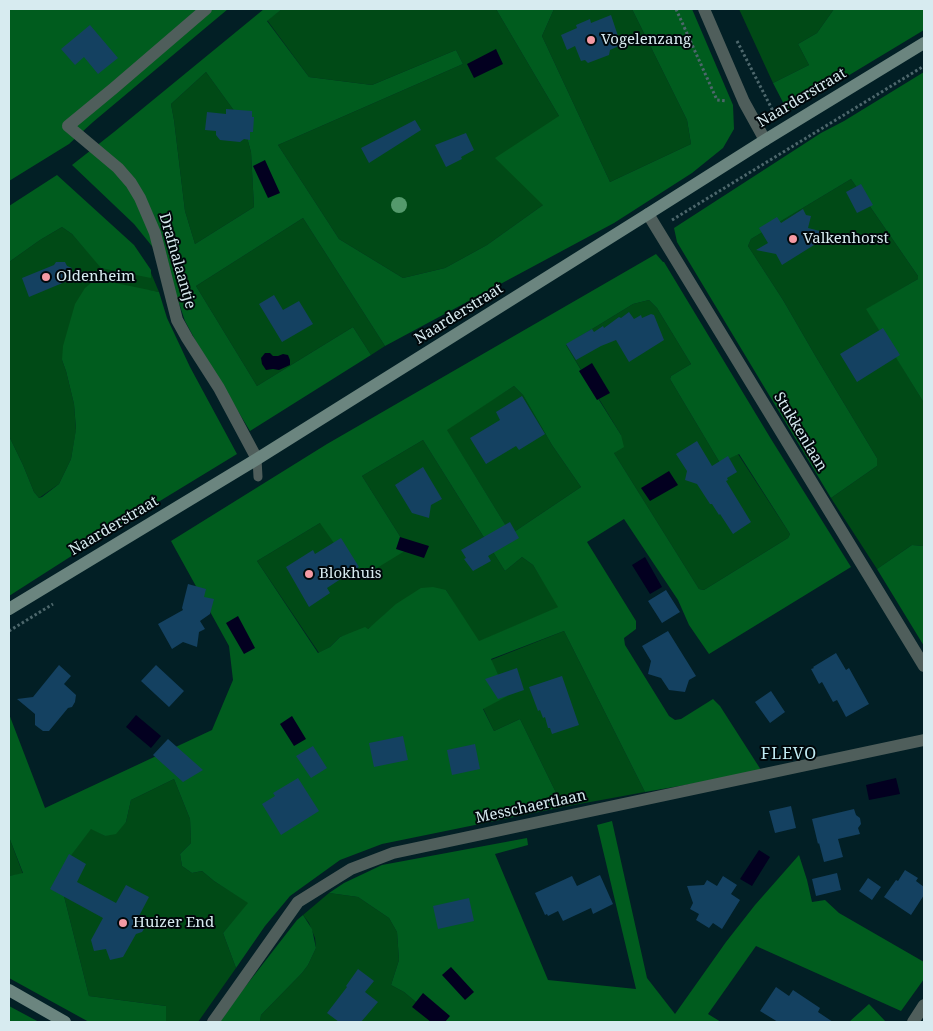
<!DOCTYPE html>
<style>
body{margin:0}
#map{position:relative;width:933px;height:1031px;overflow:hidden;background:#021f25;font-family:"Noto Serif",serif}
canvas{display:block}
.frame{position:absolute;inset:0;border:10px solid #d7ebf0;pointer-events:none}
</style>
<div id="map">
<canvas width="933" height="1031"></canvas>
<div class="frame"></div>
</div>
<script>
const c = document.querySelector('canvas').getContext('2d');
c.lineJoin = 'round';
function paint(path, color) { c.fillStyle = color; c.fill(path, 'evenodd'); }
const shape = rows => new Path2D(rows.map(r => 'M' + r).join(''));
function strokePath(path, color, width, dash) { c.strokeStyle = color; c.lineWidth = width; c.lineCap = dash ? 'butt' : 'round'; c.setLineDash(dash || []); c.stroke(path); }
function write(font, color, halo, rows, align = 'center') {
  c.font = font + ' "Noto Serif",serif'; c.lineWidth = 4; c.setLineDash([]); c.textBaseline = 'middle'; c.strokeStyle = halo; c.fillStyle = color; for (const [text, x, y, turn = 0] of rows) {
    c.save(); c.translate(x, y); c.rotate((+turn || 0) * Math.PI / 180); c.textAlign = isNaN(turn) ? turn : align; if (halo) c.strokeText(text, 0, 0); c.fillText(text, 0, 0); c.restore();
  }
}
paint(shape([
 [282,9,496,9,559,116,543,205,487,245,445,268,403,278,339,239,278,145,463,64,456,50,372,85,309,77,267,20],
 [554,9,632,9,687,120,691,144,610,182,542,36],
 [739,9,834,9,817,33,798,44,809,65,773,83],
 [206,72,243,123,251,152,254,207,195,244,185,211,174,120,171,104],
 [851,179,918,276,918,279,867,309,924,403,924,546,912,545,877,569,831,498,877,466,877,458,816,357,783,300,748,246,751,239],
 [303,218,385,346,371,355,353,327,257,386,196,286],
 [62,227,72,234,101,267,151,277,151,273,159,292,147,290,62,360,66,371,74,404,76,430,71,459,59,484,39,498,34,492,23,465,9,436,9,262,40,240],
 [649,300,657,308,691,364,671,376,670,379,720,463,738,454,790,534,788,538,704,590,699,589,614,453,621,435,566,345,633,304],
 [514,386,523,395,552,445,581,487,511,534,446,429],
 [423,440,505,571,522,557,533,565,559,607,478,642,446,590,385,614,381,619,368,629,340,637,330,647,319,653,257,561,320,523,408,549,362,476],
 [564,631,645,792,563,807,520,719,494,731,483,708,508,696,491,660],
 [174,779,190,819,191,843,180,854,182,866,192,873,202,871,214,881,249,903,223,933,236,968,198,1022,166,1022,166,1006,89,996,61,884,61,869,91,828,105,836,126,822,131,800],
 [9,837,23,874,9,876],
 [329,893,358,897,389,918,397,932,399,960,391,985,404,992,440,1022,260,1022,261,1015,302,973,308,965,316,948,315,938,309,923,303,915]
]), '#004a16');
paint(shape([
 [9,9,228,9,93,122,69,144,9,181],
 [264,9,282,9,267,21,309,77,372,85,456,50,463,64,278,145,339,239,403,278,445,268,487,245,543,205,495,158,559,116,496,9,554,9,542,36,610,182,691,144,687,120,632,9,692,9,733,105,734,129,723,148,692,173,614,223,385,346,303,218,196,286,257,386,353,327,371,355,250,431,199,347,185,321,170,277,160,256,134,224,72,165,114,132],
 [206,72,243,123,251,152,254,207,195,244,185,211,174,120,171,104],
 [834,9,924,9,924,30,788,112,773,83,809,65,798,44,817,33],
 [924,72,924,403,866,309,918,279,918,276,851,179,751,239,748,246,783,300,816,357,877,458,877,466,831,498,677,242,674,228,821,133,844,121],
 [57,175,134,245,151,270,151,278,101,268,72,234,62,227,40,240,9,262,9,206],
 [656,254,663,262,664,262,771,439,851,567,709,654,689,625,678,600,624,519,587,542,636,621,636,629,624,638,625,645,669,716,675,720,681,719,713,699,720,706,761,770,760,772,645,792,564,631,491,659,508,696,483,709,494,731,520,719,563,807,382,844,340,860,290,896,265,926,236,968,223,933,248,903,214,881,202,871,192,873,182,866,180,854,191,843,190,819,174,779,131,800,126,822,116,834,105,836,91,829,61,869,61,884,89,996,166,1006,166,1022,89,1022,9,978,9,876,23,873,9,837,9,714,45,808,212,730,233,680,229,646,171,541,327,444],
 [649,300,657,308,691,364,671,376,670,379,720,463,739,454,790,534,788,538,704,590,699,589,614,453,624,447,621,435,599,400,566,345,633,304],
 [514,386,523,395,552,445,581,487,511,534,447,430],
 [423,440,505,571,522,557,533,565,558,607,479,641,446,590,433,587,421,588,396,604,368,629,365,627,340,637,330,647,318,653,257,561,320,523,359,579,408,549,362,476],
 [96,279,159,292,167,318,190,367,237,454,109,532,9,596,9,436,23,465,34,492,39,498,42,497,59,484,71,459,76,429,74,404,66,371,62,360,63,346,75,304,85,288],
 [912,545,924,546,924,646,877,569],
 [612,821,647,978,675,1014,726,942,755,905,799,855,807,880,812,902,825,900,839,913,924,962,924,979,901,1011,756,946,708,1014,721,1022,440,1022,404,992,391,985,399,960,397,932,389,918,358,897,329,893,344,883,382,865,527,838,528,845,495,854,548,980,636,989,597,825],
 [303,915,312,929,316,948,308,965,302,973,261,1015,260,1022,220,1022,238,996,297,920],
 [869,1004,886,1022,849,1022],
 [9,1006,39,1022,9,1022]
]), '#005c1e');
paint(shape([
 [496,49,503,64,474,78,467,64],
 [265,160,280,193,268,198,253,166],
 [265,353,270,353,273,356,278,356,283,354,288,355,290,360,290,365,279,370,273,369,266,370,262,364,261,358],
 [592,363,610,393,597,400,579,371],
 [669,471,678,485,650,501,641,488],
 [400,537,429,546,424,558,396,549],
 [645,557,662,587,650,594,632,565],
 [238,616,255,648,244,654,226,623],
 [136,715,161,736,151,748,126,727],
 [292,716,306,739,294,746,280,724],
 [896,778,900,794,869,800,866,785],
 [759,850,770,857,752,886,740,879],
 [451,967,474,992,465,1000,442,975],
 [423,993,450,1016,445,1022,431,1022,412,1007]
]), '#030020');
paint(shape([
 [611,15,621,45,610,50,609,55,588,63,585,60,581,61,575,46,567,50,561,35,577,28,576,25,590,19,591,23],
 [90,25,118,58,98,74,84,57,75,65,61,49],
 [226,109,252,111,252,117,254,117,253,132,250,132,250,140,244,139,240,142,220,140,216,135,216,131,205,130,207,112,226,114],
 [415,120,421,130,369,163,361,148],
 [466,133,474,150,461,157,462,159,446,167,435,145],
 [861,184,873,205,857,213,846,192],
 [803,209,806,215,811,216,808,228,820,231,819,236,822,240,782,265,776,254,756,250,768,243,759,228,777,217,781,223],
 [56,262,65,262,67,266,72,268,70,274,72,279,29,297,22,278,54,265],
 [274,295,283,310,299,301,313,324,282,342,259,304],
 [629,312,634,319,641,315,642,318,651,314,654,315,664,340,629,362,616,340,601,346,576,360,566,344,592,329,594,332,603,326,604,328,619,317,621,318],
 [883,328,900,355,857,382,840,354],
 [522,396,545,434,519,450,516,446,486,464,470,438,500,420,496,412],
 [697,441,712,466,728,456,737,472,727,478,728,480,726,481,751,522,733,534,720,514,719,515,712,504,710,504,697,484,685,480,687,471,676,454],
 [423,467,442,499,431,505,429,518,412,513,395,485],
 [510,522,519,538,488,556,491,561,473,571,464,559,466,558,461,550],
 [341,538,359,567,327,588,330,593,309,607,286,567,313,550,315,554],
 [188,584,206,589,204,597,214,599,210,614,200,621,205,629,199,632,197,647,183,642,172,649,158,624,183,610,182,608],
 [666,590,680,612,662,623,648,601],
 [668,631,696,676,689,680,685,692,669,690,661,678,648,674,651,661,642,646],
 [836,653,846,670,849,668,869,704,846,717,837,700,833,702,822,682,819,684,811,669,814,668,813,667],
 [59,665,71,676,64,684,76,695,75,702,72,707,68,708,49,731,43,731,35,725,35,714,17,699,33,697],
 [156,665,184,691,169,707,141,681],
 [517,668,524,690,498,699,485,679],
 [562,676,579,725,552,734,550,728,548,728,545,717,543,718,540,710,538,711,529,687],
 [771,691,785,712,770,723,755,702],
 [403,736,408,760,374,767,369,743],
 [168,739,203,770,183,782,153,755],
 [475,744,480,769,452,775,447,750],
 [313,746,327,768,311,778,296,756],
 [298,778,319,811,281,835,262,804,275,796,273,793],
 [791,806,796,828,775,833,769,811],
 [854,809,856,815,860,818,861,824,858,828,860,834,838,839,843,857,824,862,819,843,818,844,812,819],
 [69,854,86,864,77,882,116,903,126,885,149,897,139,916,143,918,146,926,142,932,136,934,123,957,110,960,106,949,94,951,91,940,103,918,50,889],
 [905,870,918,878,916,881,924,887,924,895,911,915,884,897,896,880,898,881],
 [837,873,841,890,816,896,812,879],
 [600,875,613,904,593,914,591,908,563,921,558,911,548,916,547,914,545,915,535,893,572,876,577,886],
 [723,876,737,885,731,894,740,900,722,929,713,923,709,928,696,920,699,914,690,909,693,903,687,886,704,885,707,880,717,886],
 [868,878,881,887,872,900,859,891],
 [469,898,474,921,438,929,433,906],
 [358,969,374,981,365,992,378,1002,361,1022,339,1022,327,1013,347,987,346,986],
 [776,987,789,996,793,990,820,1008,818,1012,833,1022,778,1022,760,1011]
]), '#144161');
strokePath(shape([
 [676,9,717,100,727,101],
 [737,41,775,115],
 [672,220,924,66],
 [9,631,53,604]
]), '#4d676c', 3, [2.5, 2.5]);
strokePath(shape([
 [257,459,258,477]
]), '#4f5e5b', 9);
strokePath(shape([
 [206,9,114,88,68,126,118,168,131,183,140,198,155,233,177,320,187,338,219,388,257,459],
 [704,9,744,102,765,140],
 [648,214,924,666],
 [213,1022,298,902,351,869,393,853,924,740],
 [913,1022,924,1005]
]), '#4f5e5b', 12);
strokePath(shape([
 [9,609,257,459,648,214,765,140,924,43],
 [9,990,65,1022]
]), '#6b857f', 12);
c.fillStyle = '#549a6c';
for (const [x, y] of [
 [399,205]
]) { c.beginPath(); c.arc(x, y, 8, 0, 2 * Math.PI); c.fill(); }
for (const [x, y, r, color] of [
 [591,40,5,"#f49aa4"],
 [793,239,5,"#f49aa4"],
 [46,277,5,"#f49aa4"],
 [309,574,5,"#f49aa4"],
 [123,923,5,"#f49aa4"]
]) { const dot = new Path2D(); dot.arc(x, y, r, 0, 2 * Math.PI); c.fillStyle = color; c.fill(dot); strokePath(dot, '#00080b', 2); }
write('15px', '#d7ebf0', '#00080b', [
 ["Vogelenzang",601,40],
 ["Valkenhorst",803,239],
 ["Oldenheim",56,277],
 ["Blokhuis",319,574],
 ["Huizer End",133,923]
], 'left');
write('15px', '#d7ebf0', '#00080b', [
 ["Naarderstraat",802,98,-31],
 ["Drafnalaantje",177,261,74],
 ["Naarderstraat",459,314,-32],
 ["Stukkenlaan",800,432,59],
 ["Naarderstraat",114,526,-31],
 ["Messchaertlaan",531,807,-12]
]);
c.letterSpacing = '1px';
write('16px', '#c1ecf4', '#00080b', [
 ["FLEVO",789,754]
]);
c.letterSpacing = '0px';
</script>
